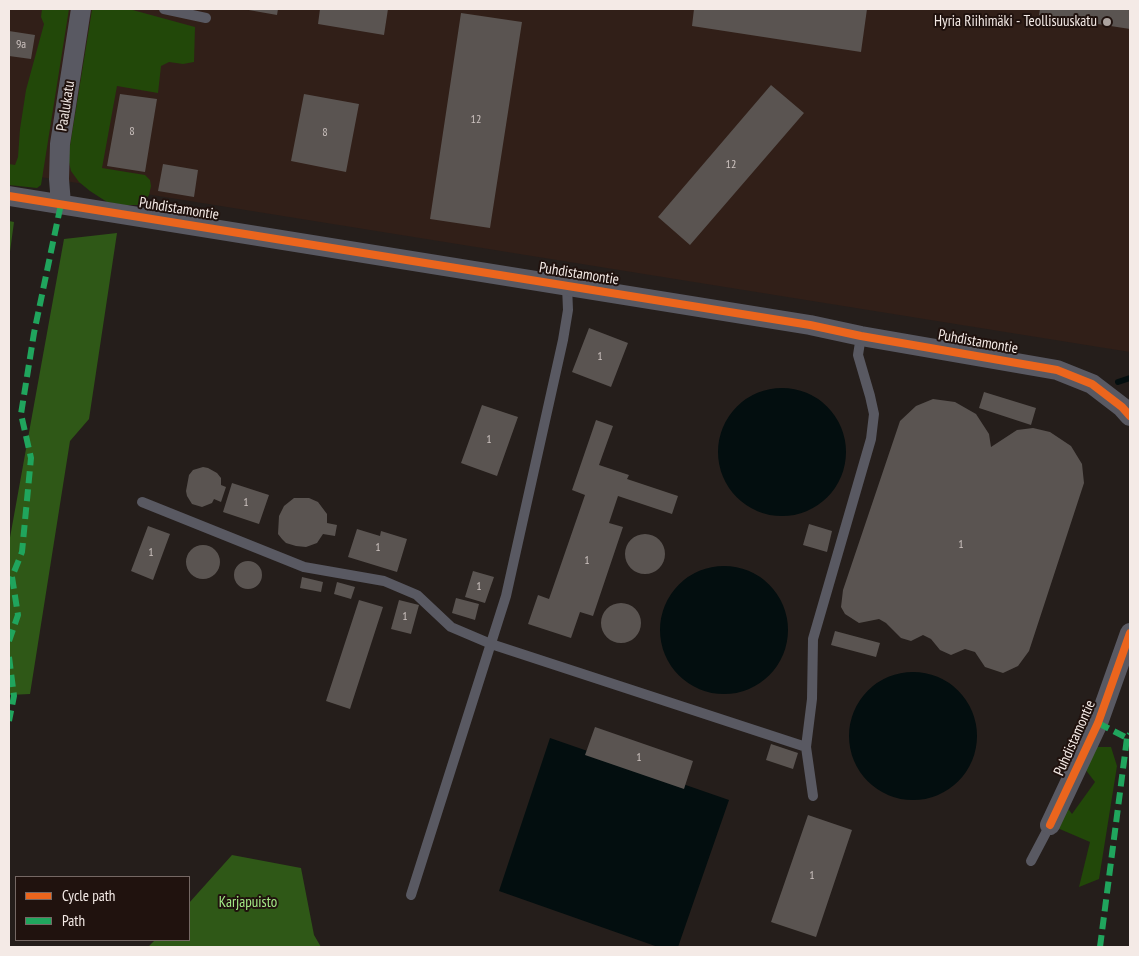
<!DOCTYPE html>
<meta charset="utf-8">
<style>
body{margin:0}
#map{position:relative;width:1139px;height:956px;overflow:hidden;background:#251e1b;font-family:"PT Sans Narrow",sans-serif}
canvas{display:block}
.frame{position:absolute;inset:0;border:10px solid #f4eae6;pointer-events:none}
.legend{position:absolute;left:15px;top:876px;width:175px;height:65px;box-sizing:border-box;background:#20120e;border:1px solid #756864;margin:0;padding:6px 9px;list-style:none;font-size:15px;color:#f4eae6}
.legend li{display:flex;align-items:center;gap:10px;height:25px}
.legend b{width:25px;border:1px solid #756864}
</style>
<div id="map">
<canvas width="1139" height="956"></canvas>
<div class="frame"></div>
<ul class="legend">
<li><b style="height:6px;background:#eb651d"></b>Cycle path</li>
<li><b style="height:6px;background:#20a55d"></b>Path</li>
</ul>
</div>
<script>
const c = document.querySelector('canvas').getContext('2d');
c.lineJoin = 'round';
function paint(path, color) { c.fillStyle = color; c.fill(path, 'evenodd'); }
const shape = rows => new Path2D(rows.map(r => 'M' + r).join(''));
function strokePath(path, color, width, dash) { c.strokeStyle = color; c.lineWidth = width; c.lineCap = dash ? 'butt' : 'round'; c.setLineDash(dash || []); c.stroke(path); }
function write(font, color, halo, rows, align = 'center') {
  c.font = font + ' "PT Sans Narrow",sans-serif'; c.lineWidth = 4; c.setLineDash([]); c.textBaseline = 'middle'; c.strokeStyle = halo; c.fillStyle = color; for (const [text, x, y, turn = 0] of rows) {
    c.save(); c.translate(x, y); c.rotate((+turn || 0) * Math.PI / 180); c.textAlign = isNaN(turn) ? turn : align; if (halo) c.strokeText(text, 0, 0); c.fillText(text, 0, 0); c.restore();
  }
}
paint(shape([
 [9,9,1130,9,1130,352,9,172]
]), '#311f18');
paint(shape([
 [42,9,69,9,41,185,37,188,9,185,9,164,15,165,18,157,20,129,26,90,44,24,41,17],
 [96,9,129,9,195,27,194,62,183,64,169,62,161,66,158,93,117,86,102,168,145,175,150,180,151,186,149,195,141,205,124,205,107,202,90,191,79,182,71,171,68,158,92,10],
 [1096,747,1111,747,1117,766,1099,879,1079,887,1090,842,1055,827,1066,806,1072,814,1095,782,1085,769]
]), '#224809');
paint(shape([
 [9,221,14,222,9,259],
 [117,233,89,419,70,441,30,694,9,695,9,543,64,239],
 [232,855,301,868,314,935,321,947,148,947,155,940,189,940,189,903]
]), '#2f5817');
paint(shape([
 '718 452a64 64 0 1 1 128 0a64 64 0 1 1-128 0Z',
 '660 630a64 64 0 1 1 128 0a64 64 0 1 1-128 0Z',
 '849 736a64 64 0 1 1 128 0a64 64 0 1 1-128 0Z',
 [550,738,729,800,678,947,658,947,499,891]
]), '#030e0f');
strokePath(shape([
 [1118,382,1130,378]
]), '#030e0f', 6);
paint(shape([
 [243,9,278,9,277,15],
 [320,9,388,9,384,35,318,24],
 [694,9,867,9,861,52,692,26],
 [1040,9,1130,9,1130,29,1039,15],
 [461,13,522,22,490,228,430,219],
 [9,31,35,35,31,59,9,56],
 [771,85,804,113,690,245,658,217],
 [120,94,157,99,145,172,107,166],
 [304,94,359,104,346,172,291,161],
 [163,164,198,170,194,197,158,191],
 [589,328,628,343,611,387,572,372],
 [984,392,1036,408,1031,425,979,408],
 [933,399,955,402,976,414,989,434,991,447,1017,430,1033,428,1050,432,1071,446,1082,464,1084,483,1029,651,1018,666,1003,673,985,667,975,652,965,649,951,655,940,650,931,639,923,635,911,641,901,638,886,623,879,619,859,623,845,614,841,607,843,590,900,421,916,406],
 [482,405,518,417,497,476,461,463],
 [596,420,613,426,599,465,629,475,627,479,678,496,672,514,618,496,609,523,623,527,593,616,580,612,571,638,528,624,538,595,549,599,585,495,572,490],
 [203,467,208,468,217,473,221,478,221,485,226,487,221,502,214,499,212,503,202,507,192,504,187,496,186,491,189,475,193,470],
 [232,483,269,495,259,524,223,512],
 [294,498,309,498,318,502,327,514,327,523,337,525,335,536,323,534,317,543,306,547,296,546,286,543,282,539,278,534,279,516,284,506],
 [809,524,832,531,827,552,803,545],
 [148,526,170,534,153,580,131,571],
 [357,529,380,536,381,531,407,539,397,572,348,557],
 '625 554a20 20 0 1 1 40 0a20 20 0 1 1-40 0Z',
 '186 562a17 17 0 1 1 34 0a17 17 0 1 1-34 0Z',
 '234 575a14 14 0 1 1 28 0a14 14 0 1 1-28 0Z',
 [473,571,494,577,485,603,465,597],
 [302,577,323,582,321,592,300,588],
 [337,582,355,587,351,599,334,594],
 [456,598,479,604,475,620,452,613],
 [359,600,383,607,350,709,326,701],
 [399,600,419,605,411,634,391,629],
 '601 623a20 20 0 1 1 40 0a20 20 0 1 1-40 0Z',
 [835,631,880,643,876,657,831,645],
 [595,727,693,761,684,789,585,755],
 [771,744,798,753,793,769,766,760],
 [808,815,852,830,816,937,771,922]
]), '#5a5451');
strokePath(shape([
 [164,9,206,18],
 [142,502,304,567,384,581,417,595,451,627,491,644,806,747],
 [813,796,806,747,812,699,813,639,871,439,874,414,870,396,858,355,861,336],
 [1031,861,1050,825],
 [411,895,506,596,563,340,568,310,567,286]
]), '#595962', 10);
strokePath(shape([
 [9,196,810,325,861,336,1057,370,1092,384,1122,407,1130,416],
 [61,204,59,179,60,144,81,9],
 [1050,825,1098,723,1130,633]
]), '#595962', 20);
strokePath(shape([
 [9,641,18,615,12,577,22,552,31,458,21,414,34,333,61,204],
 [9,657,14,696,9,721],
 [1098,723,1127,738,1130,734],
 [1100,947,1127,738]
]), '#20a55d', 6, [12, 6]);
strokePath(shape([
 [9,196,810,325,861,336,1057,370,1092,384,1122,407,1130,416],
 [1050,825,1098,723,1130,633]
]), '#eb651d', 8);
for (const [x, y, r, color] of [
 [1107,22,5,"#aca39f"]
]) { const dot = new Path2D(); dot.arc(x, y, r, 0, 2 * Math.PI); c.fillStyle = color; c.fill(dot); strokePath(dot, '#20120e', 2); }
write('12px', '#cec4c1', null, [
 ["9a",21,45],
 ["12",476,120],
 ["8",132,132],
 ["8",325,133],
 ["12",731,165],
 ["1",600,357],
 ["1",489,440],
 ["1",246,503],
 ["1",961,545],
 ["1",378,548],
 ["1",151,553],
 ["1",587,561],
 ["1",479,587],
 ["1",405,617],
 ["1",639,758],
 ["1",812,876]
]);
write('15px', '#f4eae6', '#20120e', [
 ["Hyria Riihimäki - Teollisuuskatu",1097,22]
], 'right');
write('15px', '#f4eae6', '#20120e', [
 ["Paalukatu",66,106,-81],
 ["Puhdistamontie",179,209,9],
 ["Puhdistamontie",579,274,9],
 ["Puhdistamontie",978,342,10],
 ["Puhdistamontie",1075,738,-66]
]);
write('15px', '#a3e986', '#20120e', [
 ["Karjapuisto",248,903]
]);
</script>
